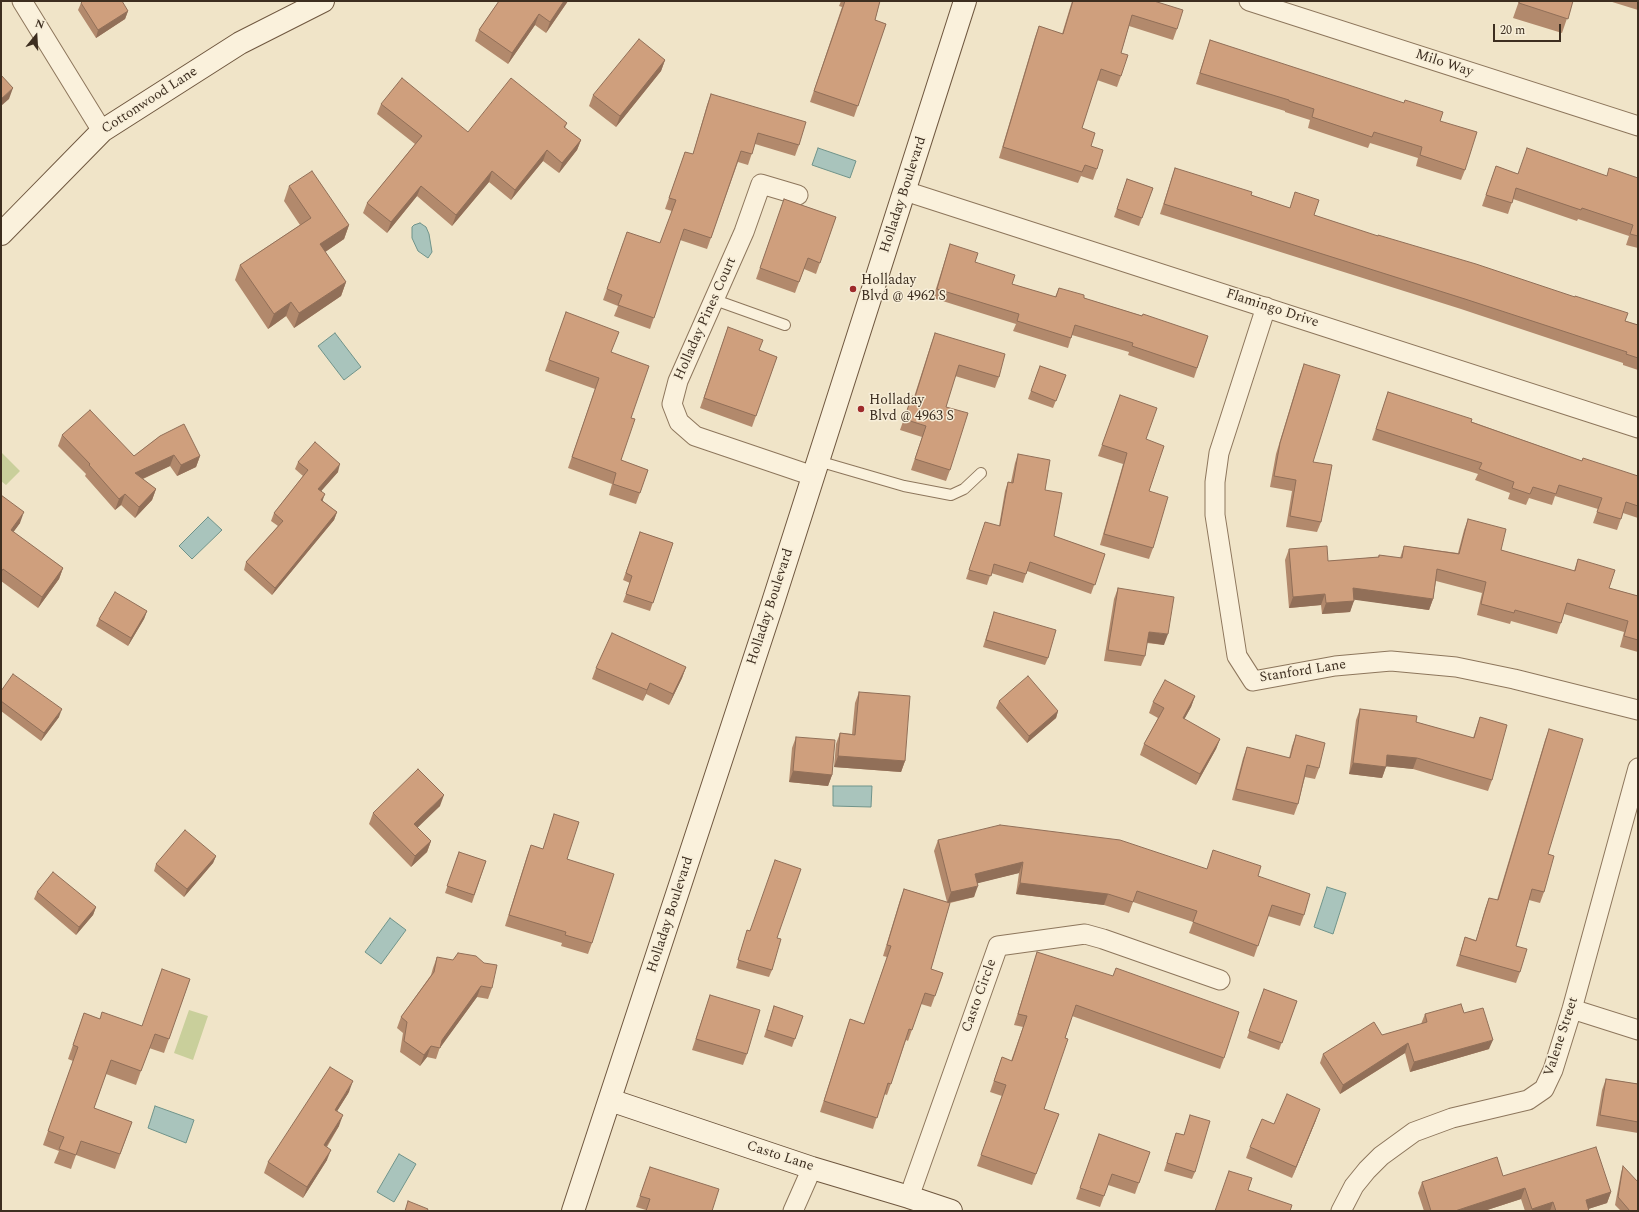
<!DOCTYPE html>
<style>
body{margin:0}
#map{position:relative;width:1639px;height:1212px;overflow:hidden;background:#f0e4c8;font-family:Spectral,serif}
canvas{display:block}
.frame{position:absolute;inset:0;border:2px solid #3d2e20;pointer-events:none}
.north{position:absolute;left:16px;top:16px;width:40px;height:40px;-webkit-text-stroke:3px #f7eed8;paint-order:stroke;rotate:18deg;font-size:11px;font-weight:700;line-height:16px;text-align:center;color:#3d2e20}
.north::after{content:'';display:block;margin:auto;width:14px;height:18px;background:#3d2e20;clip-path:polygon(50% 0,100% 100%,50% 72%,0 100%)}
.scale{position:absolute;left:1493px;top:24px;width:68px;height:18px;box-sizing:border-box;border:2px solid #3d2e20;border-top:0;padding-left:5px;font-size:12px;line-height:14px;white-space:nowrap;color:#3d2e20;-webkit-text-stroke:3px #f7eed8;paint-order:stroke}
</style>
<div id="map">
<canvas width="1639" height="1212"></canvas>
<div class="frame"></div>
<div class="north">N</div>
<div class="scale">20 m</div>
</div>
<script>
const c = document.querySelector('canvas').getContext('2d');
c.lineJoin = 'round';
function paint(path, color) { c.fillStyle = color; c.fill(path, 'evenodd'); }
const shape = rows => new Path2D(rows.map(r => 'M' + r).join(''));
function strokePath(path, color, width, dash) { c.strokeStyle = color; c.lineWidth = width; c.lineCap = dash ? 'butt' : 'round'; c.setLineDash(dash || []); c.stroke(path); }
function write(font, color, halo, rows, align = 'center') {
  c.font = font + ' Spectral,serif'; c.lineWidth = 3; c.setLineDash([]); c.textBaseline = 'middle'; c.strokeStyle = halo; c.fillStyle = color; for (const [text, x, y, turn = 0] of rows) {
    c.save(); c.translate(x, y); c.rotate((+turn || 0) * Math.PI / 180); c.textAlign = isNaN(turn) ? turn : align; if (halo) c.strokeText(text, 0, 0); c.fillText(text, 0, 0); c.restore();
  }
}
paint(shape([
 [1,452,20,471,6,485,1,481],
 [189,1010,208,1016,193,1060,174,1053]
]), '#c9cf9b');
const water = shape([
 [818,148,856,161,850,178,812,165,818,148],
 [420,223,426,227,429,234,432,252,428,258,418,251,412,238,412,227,414,225,420,223],
 [335,333,361,367,344,380,318,346,335,333],
 [208,517,222,530,192,559,179,546,208,517],
 [833,786,872,786,871,807,833,806,833,786],
 [1327,887,1346,893,1333,934,1314,927,1327,887],
 [390,918,406,930,381,964,365,952,390,918],
 [155,1106,194,1120,186,1143,148,1128,155,1106],
 [399,1154,416,1164,394,1202,377,1192,399,1154]
]);
paint(water, '#a9c4bc');
strokePath(water, '#6f938a', 1);
const lane = shape([
 [715,300,785,325],
 [818,461,904,486,951,495,964,489,981,473]
]);
const street = shape([
 [22,1,102,131],
 [1249,1,1638,126],
 [905,191,1638,428],
 [798,195,761,184,744,232,678,381,672,404,679,422,695,436,813,476],
 [1266,307,1219,453,1215,482,1215,515,1237,656,1253,681,1335,666,1391,661,1456,667,1514,679,1638,710],
 [1572,1009,1638,1030],
 [909,1197,998,946,1085,934,1103,939,1220,980],
 [793,1211,812,1168],
 [1341,1211,1354,1186,1367,1170,1381,1156,1414,1132,1452,1118,1528,1100,1544,1089,1553,1070,1572,1009,1638,768]
]);
const secondary = shape([
 [1,234,102,131,240,43,323,1],
 [610,1100,812,1168,909,1197,951,1211],
 [573,1211,773,602,965,1]
]);
strokePath(lane, '#8d765c', 12);
strokePath(street, '#8d765c', 21);
strokePath(secondary, '#6f573f', 24);
strokePath(lane, '#faf1dc', 10);
strokePath(street, '#faf1dc', 19);
strokePath(secondary, '#faf1dc', 22);
paint(shape([
 [498,1,568,1,546,33,535,25,508,64,475,41,479,30,499,1],
 [841,1,880,1,875,20,886,24,854,117,810,102,842,7,839,6],
 [1072,1,1154,1,1177,29,1173,40,1129,26,1121,53,1121,76,1117,87,1097,80,1082,128,1091,146,1097,169,1093,180,1081,176,1078,183,999,158,1035,37,1039,26,1062,34],
 [1519,1,1573,1,1562,33,1513,18],
 [1609,1,1638,1,1638,10],
 [81,3,128,11,125,19,96,38,78,10],
 [1210,40,1440,121,1465,170,1461,180,1416,166,1418,158,1370,143,1368,148,1308,128,1310,120,1285,112,1285,111,1196,84],
 [665,60,661,71,616,127,589,106,593,95],
 [711,94,799,145,795,156,755,144,748,165,738,162,707,249,680,240,650,329,614,316,618,306,603,300,623,243,660,243,672,211,665,209,685,152,693,154,707,105],
 [381,104,468,132,567,123,565,128,581,140,577,150,559,173,543,161,511,200,489,182,452,226,417,196,387,233,363,213,367,203,415,144,377,114],
 [1496,166,1518,174,1607,176,1638,178,1638,248,1626,245,1629,236,1578,219,1577,221,1513,199,1508,214,1482,206],
 [1175,168,1251,195,1290,208,1295,192,1314,215,1638,325,1638,370,1623,365,1623,363,1461,309,1160,214],
 [1127,179,1153,188,1139,226,1114,217],
 [289,186,349,225,344,239,325,252,346,282,341,296,294,328,286,316,268,329,235,280,240,265,300,225,284,201],
 [784,199,836,217,816,274,804,269,795,293,756,279],
 [950,244,975,262,1012,284,1055,297,1059,288,1084,298,1208,336,1194,378,1128,355,1129,352,1072,335,1068,348,1013,331,1016,324,933,298],
 [566,312,611,352,631,418,621,460,648,470,636,504,609,495,612,484,568,468,595,389,545,371],
 [728,327,759,350,777,357,752,427,700,408],
 [935,333,999,377,995,388,955,376,946,407,950,470,946,481,911,470,922,437,900,430,912,396,914,397,931,344],
 [1304,364,1313,462,1321,522,1317,532,1286,527,1292,491,1270,487,1276,454,1300,375],
 [1040,366,1066,375,1053,408,1028,399],
 [1388,392,1582,461,1638,476,1638,518,1623,513,1617,530,1593,523,1598,509,1555,496,1552,505,1529,498,1526,505,1508,499,1510,493,1475,480,1478,474,1372,440],
 [1120,395,1146,439,1149,491,1153,548,1149,559,1100,545,1123,464,1098,456],
 [62,435,134,456,160,436,200,456,196,467,177,476,170,466,143,479,156,489,152,500,135,518,121,505,115,510,85,476,86,474,58,446],
 [1018,454,1045,490,1054,536,1105,554,1091,594,1027,571,1023,583,991,573,987,585,966,579,982,531,999,526,1005,491,1008,482,1011,482,1015,463],
 [298,462,338,472,321,491,323,501,337,512,334,520,272,595,244,570,246,562,278,526,271,521,274,513,303,476,295,469],
 [1,495,20,523,13,532,63,568,59,579,38,608,1,581],
 [1468,519,1501,550,1574,571,1578,559,1609,588,1638,596,1638,652,1620,647,1624,632,1564,614,1557,634,1511,621,1510,624,1477,615,1482,593,1436,581,1433,599,1429,610,1354,599,1350,612,1322,614,1321,605,1289,608,1285,560,1289,549,1328,561,1378,557,1379,555,1400,558,1404,546,1458,553,1464,530],
 [640,532,673,543,650,611,623,602,630,583,623,580],
 [1118,588,1164,645,1147,643,1145,656,1141,666,1104,661,1114,599],
 [147,611,144,619,128,646,96,626,99,619],
 [994,612,1048,658,1045,665,983,647],
 [686,667,682,678,669,705,646,694,643,701,592,679,596,668],
 [1,691,59,717,41,741,1,711],
 [859,692,905,761,901,772,834,767,836,744,840,733,852,734,855,703],
 [1195,696,1191,707,1184,719,1220,739,1216,749,1196,785,1140,755,1144,744,1158,718,1149,713,1153,702],
 [999,701,1058,711,1056,718,1027,743,996,708],
 [1360,709,1416,722,1473,738,1480,717,1492,780,1488,791,1413,769,1386,766,1382,778,1349,774,1356,720],
 [1549,729,1548,854,1544,892,1540,903,1529,900,1516,946,1520,972,1516,983,1456,966,1465,937,1476,940,1485,909,1489,898,1497,900,1545,740],
 [1296,735,1319,768,1315,779,1305,777,1298,804,1294,815,1232,800,1243,758,1247,747,1289,758,1292,746],
 [796,737,832,775,828,786,789,782,792,748],
 [440,806,417,827,431,841,427,852,411,867,369,824,373,813],
 [554,814,592,943,588,954,561,946,562,943,505,926,527,856,531,845,543,849],
 [938,840,1207,869,1258,876,1304,915,1300,926,1268,916,1254,957,1189,933,1193,922,1133,902,1129,913,1104,905,1016,894,1019,873,977,883,974,897,950,903,931,969,943,973,931,1007,921,1004,908,1041,906,1040,887,1095,884,1094,873,1129,820,1112,850,1019,864,1024,887,957,883,956,900,900,904,889,947,902,934,851],
 [459,852,486,861,472,903,445,893],
 [216,856,213,863,184,897,154,871,156,864],
 [37,892,96,907,93,915,76,935,34,899],
 [747,930,777,938,772,970,769,977,736,968],
 [1037,952,1224,1058,1220,1069,1072,1016,1044,1109,1059,1114,1032,1185,977,1166,1002,1096,990,1092,1002,1057,1011,1061,1023,1027,1014,1025],
 [437,957,492,988,488,999,477,997,440,1047,436,1059,427,1057,420,1066,400,1052,403,1033,397,1028,401,1017,431,975,433,968],
 [190,979,164,1053,149,1048,136,1085,106,1074,94,1108,132,1122,115,1169,76,1155,71,1169,54,1163,59,1151,43,1145,73,1061,68,1059,84,1013,100,1019,142,1026],
 [1264,989,1297,1001,1279,1050,1247,1038],
 [710,995,747,1054,743,1065,692,1050],
 [774,1006,803,1016,792,1047,764,1037],
 [1464,1013,1489,1049,1410,1072,1405,1053,1340,1094,1320,1063,1323,1054,1382,1035,1421,1024,1425,1014],
 [1606,1079,1638,1084,1638,1133,1596,1126,1602,1090],
 [349,1092,337,1111,339,1126,327,1147,327,1160,303,1198,264,1173,268,1162],
 [1190,1115,1195,1172,1192,1179,1164,1171,1176,1133,1184,1135],
 [1316,1120,1292,1178,1246,1158,1250,1147,1274,1124],
 [1099,1134,1150,1152,1135,1194,1108,1185,1100,1207,1076,1199],
 [1623,1166,1638,1211,1621,1211,1615,1205,1621,1173],
 [650,1167,712,1211,646,1211,646,1210,636,1207],
 [1503,1176,1611,1192,1607,1203,1588,1209,1589,1211,1525,1211,1521,1199,1484,1211,1424,1211,1418,1193,1422,1182]
]), '#b2896c');
paint(shape([
 [564,1,568,1,546,33,550,22],
 [128,11,125,19,96,38,98,30],
 [539,14,535,25,508,64,512,53],
 [665,60,661,71,616,127,620,116],
 [13,88,9,99,1,106,1,99],
 [581,140,577,150,559,173,562,163],
 [547,150,543,161,511,200,515,190],
 [492,171,489,182,452,226,456,215],
 [421,186,417,196,387,233,391,222],
 [349,225,344,239,315,259,320,244],
 [346,282,341,296,294,328,299,313],
 [291,302,286,316,268,329,274,314],
 [174,455,170,466,131,484,135,473],
 [200,456,196,467,177,476,181,465],
 [340,464,338,472,316,497,318,489],
 [156,489,152,500,135,518,139,507],
 [125,494,121,505,115,510,119,499],
 [325,494,322,502,321,500],
 [24,512,20,523,7,541,11,530],
 [337,512,334,520,272,595,275,588],
 [63,568,59,579,38,608,42,597],
 [1353,588,1433,599,1429,610,1349,599],
 [1325,594,1321,605,1289,608,1293,597],
 [1354,601,1350,612,1322,614,1326,603],
 [147,611,144,619,128,646,131,638],
 [1149,632,1168,634,1164,645,1145,642],
 [686,667,682,678,669,705,673,694],
 [650,683,646,694,643,701,647,690],
 [1195,696,1191,707,1179,729,1183,718],
 [62,709,59,717,41,741,44,733],
 [1058,711,1056,718,1027,743,1029,736],
 [1220,739,1216,749,1196,785,1200,774],
 [1387,755,1417,758,1413,769,1383,766],
 [838,756,905,761,901,772,834,767],
 [1353,763,1386,767,1382,778,1349,774],
 [793,771,832,775,828,786,789,782],
 [444,795,440,806,410,835,414,824],
 [431,841,427,852,411,867,415,856],
 [216,856,213,863,184,897,187,889],
 [1023,862,1019,873,971,885,975,874],
 [1020,883,1108,894,1104,905,1016,894],
 [978,886,974,897,947,903,951,892],
 [96,907,93,915,76,935,79,927],
 [481,986,477,997,440,1048,442,1040],
 [1493,1040,1489,1049,1410,1072,1414,1062],
 [1408,1043,1405,1053,1340,1094,1343,1085],
 [431,1046,427,1057,420,1066,424,1055],
 [353,1081,349,1092,331,1121,335,1110],
 [1320,1109,1316,1120,1292,1178,1296,1167],
 [343,1115,339,1126,320,1156,324,1145],
 [331,1150,327,1160,303,1198,307,1187],
 [1525,1188,1521,1199,1484,1211,1455,1211],
 [1611,1192,1607,1203,1582,1211,1586,1200],
 [1553,1202,1550,1211,1532,1211,1532,1209]
]), '#916f58');
const building = shape([
 [83,1,122,1,128,11,98,30,81,3,83,1],
 [499,1,564,1,550,22,539,14,512,53,479,30,499,1],
 [845,1,880,1,875,20,886,24,858,106,814,91,845,1],
 [1073,1,1154,1,1183,10,1177,29,1132,15,1121,53,1128,55,1121,76,1101,69,1082,128,1095,133,1091,146,1103,150,1097,169,1085,165,1082,172,1003,147,1039,26,1063,34,1073,1],
 [1519,1,1573,1,1568,19,1519,3,1519,1],
 [639,39,665,60,620,116,593,95,639,39],
 [1210,40,1404,103,1405,100,1443,112,1440,121,1477,132,1465,170,1420,155,1422,147,1374,132,1372,137,1312,117,1314,109,1289,101,1289,100,1200,73,1210,40],
 [1,75,13,88,1,99,1,75],
 [402,78,468,132,511,78,567,123,564,127,581,140,562,163,547,150,515,190,492,171,456,215,421,186,391,222,367,203,422,136,381,104,402,78],
 [711,94,806,122,799,145,758,133,752,154,741,151,711,238,684,229,654,318,618,305,622,295,607,289,627,232,660,243,676,200,669,198,685,152,693,154,711,94],
 [1527,148,1607,176,1609,168,1638,178,1638,236,1630,234,1633,225,1582,208,1581,210,1516,188,1512,203,1486,195,1496,166,1518,174,1527,148],
 [1175,168,1252,192,1251,195,1290,208,1295,192,1319,200,1314,215,1378,236,1378,235,1476,264,1575,297,1575,296,1628,313,1625,321,1638,325,1638,358,1626,354,1627,352,1465,299,1164,204,1175,168],
 [312,171,349,225,320,244,346,282,299,313,291,302,274,314,240,265,311,218,289,186,312,171],
 [1127,179,1153,188,1142,218,1117,209,1127,179],
 [784,199,836,217,820,263,808,258,799,282,760,268,784,199],
 [950,244,978,253,975,262,1015,275,1012,284,1056,297,1059,288,1084,295,1084,298,1142,316,1143,314,1208,336,1197,368,1132,346,1133,343,1075,325,1071,338,1017,321,1019,314,937,289,950,244],
 [566,312,619,332,611,352,649,366,631,418,635,419,621,460,648,470,640,493,613,484,616,473,572,457,599,378,549,360,566,312],
 [728,327,763,340,759,350,777,357,756,416,704,398,728,327],
 [935,333,1005,354,999,377,959,365,946,407,968,413,950,470,915,459,926,426,904,419,912,396,915,397,935,333],
 [1304,364,1340,375,1313,462,1332,465,1321,522,1290,516,1296,480,1274,476,1280,443,1304,364],
 [1040,366,1066,375,1056,401,1031,391,1040,366],
 [1388,392,1472,419,1471,422,1582,461,1583,458,1638,476,1638,506,1626,502,1621,519,1597,512,1602,498,1559,485,1556,494,1533,487,1530,494,1512,488,1514,482,1479,469,1482,463,1376,429,1388,392],
 [1120,395,1157,408,1146,439,1164,446,1149,491,1168,497,1153,548,1104,534,1127,453,1102,445,1120,395],
 [90,410,134,456,160,436,184,424,200,456,181,465,174,455,135,473,156,489,139,507,125,494,119,499,89,465,90,464,62,435,90,410],
 [315,442,340,464,318,489,325,494,321,500,337,512,275,588,246,562,283,521,274,513,308,470,298,462,315,442],
 [1018,454,1050,460,1045,490,1062,493,1054,536,1105,554,1095,585,1030,562,1026,574,994,564,991,576,969,570,985,522,1000,526,1008,482,1013,483,1018,454],
 [1,495,24,512,11,530,63,568,42,597,3,569,1,572,1,495],
 [1468,519,1506,529,1501,550,1575,571,1578,559,1615,570,1609,588,1638,596,1638,640,1624,636,1628,621,1567,603,1561,623,1515,610,1514,613,1481,604,1486,582,1437,569,1433,599,1353,588,1354,601,1326,603,1325,594,1293,597,1289,549,1327,546,1328,561,1379,557,1379,555,1402,558,1404,546,1459,554,1468,519],
 [640,532,673,543,653,603,626,594,632,576,626,573,640,532],
 [1118,588,1174,597,1168,634,1149,632,1145,656,1108,650,1118,588],
 [115,592,147,611,131,638,99,619,115,592],
 [994,612,1056,630,1048,658,986,640,994,612],
 [612,633,686,667,673,694,650,683,647,690,596,668,612,633],
 [13,674,62,709,44,733,1,701,1,691,13,674],
 [1028,676,1058,711,1029,736,999,701,1028,676],
 [1165,680,1195,696,1183,718,1220,739,1200,774,1144,744,1164,708,1153,702,1165,680],
 [859,692,910,696,905,761,838,756,840,733,855,735,859,692],
 [1360,709,1417,716,1416,722,1474,738,1480,717,1507,725,1492,780,1417,758,1387,755,1386,767,1353,763,1360,709],
 [1549,729,1583,739,1548,854,1554,856,1544,892,1532,889,1516,946,1527,949,1520,972,1460,955,1465,937,1476,941,1489,898,1498,900,1549,729],
 [1296,735,1325,743,1319,768,1307,765,1298,804,1236,789,1247,747,1290,758,1296,735],
 [796,737,835,740,832,775,793,771,796,737],
 [418,769,444,795,414,824,431,841,415,856,373,813,418,769],
 [554,814,579,822,567,859,614,874,592,943,565,935,566,932,509,915,531,845,543,849,554,814],
 [1000,825,1120,840,1207,869,1213,850,1261,866,1258,876,1310,894,1304,915,1272,905,1258,946,1193,922,1197,911,1137,891,1133,902,1108,894,1020,883,1023,862,975,874,978,886,951,892,938,840,1000,825],
 [185,830,216,856,187,889,156,864,185,830],
 [459,852,486,861,474,895,447,886,459,852],
 [775,860,801,869,777,938,781,939,772,970,738,960,747,930,750,931,775,860],
 [53,872,96,907,79,927,37,892,53,872],
 [904,889,950,903,931,969,943,973,935,996,925,993,912,1030,909,1029,891,1084,888,1083,877,1118,824,1101,850,1019,864,1024,891,946,887,945,904,889],
 [1037,952,1113,976,1116,968,1239,1012,1224,1058,1076,1005,1065,1038,1068,1039,1044,1109,1059,1114,1036,1174,981,1155,1006,1085,994,1081,1002,1057,1012,1061,1027,1016,1018,1014,1037,952],
 [458,953,476,956,484,963,497,965,492,988,481,986,442,1040,440,1048,431,1046,424,1055,404,1041,407,1022,401,1017,434,972,437,957,453,960,458,953],
 [162,969,190,979,169,1039,155,1034,141,1071,111,1060,94,1108,132,1122,120,1154,81,1141,76,1155,59,1149,64,1137,48,1131,78,1047,73,1045,84,1013,100,1019,102,1012,142,1026,162,969],
 [1264,989,1297,1001,1282,1043,1249,1031,1264,989],
 [710,995,760,1010,747,1054,696,1039,710,995],
 [1461,1004,1464,1013,1483,1008,1493,1040,1414,1062,1408,1043,1343,1085,1323,1054,1374,1022,1382,1035,1427,1022,1425,1014,1461,1004],
 [774,1006,803,1016,795,1039,767,1030,774,1006],
 [330,1067,353,1081,335,1110,343,1115,324,1145,331,1150,307,1187,268,1162,330,1067],
 [1606,1079,1638,1084,1638,1122,1600,1115,1606,1079],
 [1287,1094,1320,1109,1296,1167,1250,1147,1262,1119,1274,1124,1287,1094],
 [1190,1115,1210,1121,1195,1172,1167,1163,1176,1133,1184,1135,1190,1115],
 [1099,1134,1150,1152,1139,1183,1112,1174,1104,1196,1080,1188,1099,1134],
 [1596,1147,1611,1192,1586,1200,1589,1211,1556,1211,1553,1202,1532,1209,1525,1188,1455,1211,1431,1211,1422,1182,1497,1157,1503,1176,1596,1147],
 [1623,1166,1638,1182,1638,1211,1630,1211,1618,1197,1623,1166],
 [650,1167,719,1189,712,1211,646,1211,650,1199,640,1196,650,1167],
 [1229,1171,1252,1178,1248,1190,1292,1205,1290,1211,1215,1211,1229,1171],
 [408,1201,428,1209,427,1211,405,1211,408,1201]
]);
paint(building, '#cf9f7d');
strokePath(building, '#916f58', 1);
for (const [x, y, r, color] of [
 [853,289,4,"#9e2a2b"],
 [861,409,4,"#9e2a2b"]
]) { const dot = new Path2D(); dot.arc(x, y, r, 0, 2 * Math.PI); c.fillStyle = color; c.fill(dot); strokePath(dot, '#f7eed8', 1.5); }
write('14px', '#3d2e20', '#f7eed8', [
 ["Milo Way",1444,64,18],
 ["Cottonwood Lane",150,101,-33],
 ["Holladay Boulevard",904,195,-72],
 ["Flamingo Drive",1272,309,18],
 ["Holladay Pines Court",706,319,-66],
 ["Holladay Boulevard",771,607,-72],
 ["Stanford Lane",1303,672,-9],
 ["Holladay Boulevard",671,915,-72],
 ["Casto Circle",980,996,-70],
 ["Valene Street",1562,1037,-72],
 ["Casto Lane",780,1157,18]
]);
write('14px', '#3d2e20', '#f7eed8', [
 ["Holladay",861,281],
 ["Blvd @ 4962 S",861,297],
 ["Holladay",869,401],
 ["Blvd @ 4963 S",869,417]
], 'left');
</script>
